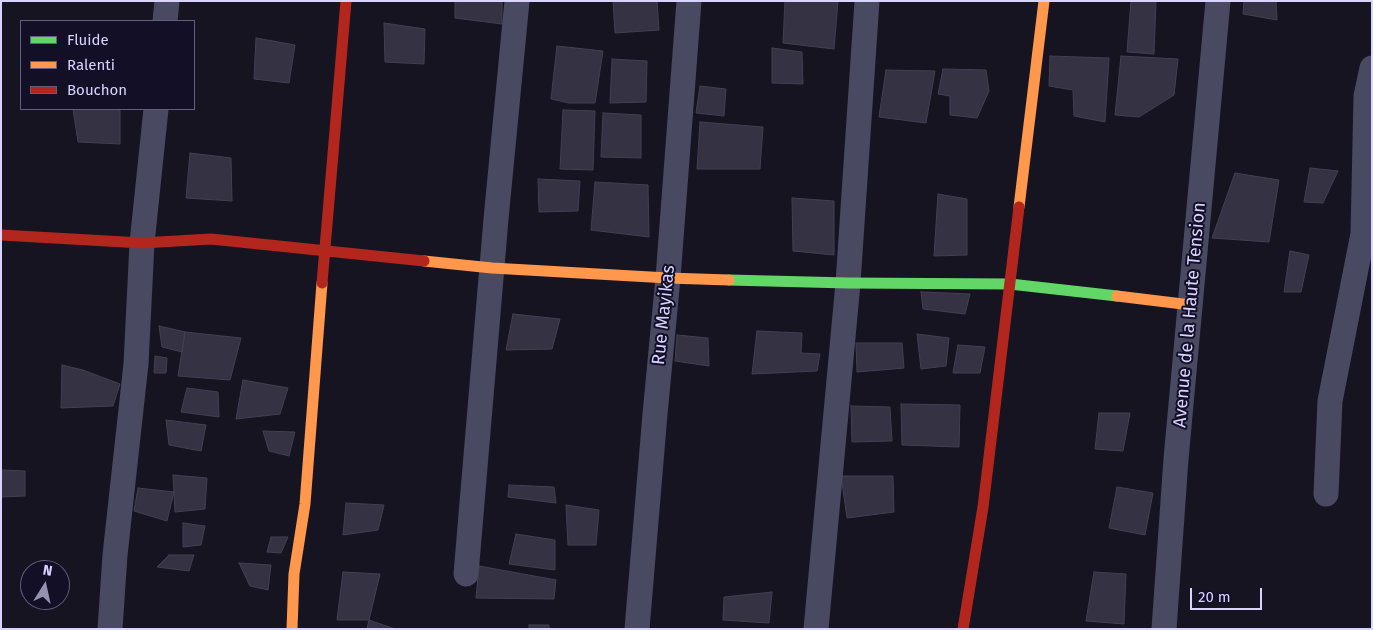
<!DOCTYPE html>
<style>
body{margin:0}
#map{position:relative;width:1373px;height:630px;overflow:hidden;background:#161421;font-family:"Fira Sans",sans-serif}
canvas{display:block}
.frame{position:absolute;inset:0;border:2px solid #d9d4ff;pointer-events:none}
.legend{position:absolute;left:20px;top:20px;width:175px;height:90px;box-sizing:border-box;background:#130f26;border:1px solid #625e7d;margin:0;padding:6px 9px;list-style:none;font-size:15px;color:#d9d4ff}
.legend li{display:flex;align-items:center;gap:10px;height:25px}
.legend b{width:25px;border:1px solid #625e7d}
.north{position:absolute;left:20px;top:560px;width:50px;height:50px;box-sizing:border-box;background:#130f26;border:1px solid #625e7d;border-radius:50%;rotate:10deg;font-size:14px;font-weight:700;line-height:20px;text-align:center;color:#d9d4ff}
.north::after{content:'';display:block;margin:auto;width:18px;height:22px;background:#9591b1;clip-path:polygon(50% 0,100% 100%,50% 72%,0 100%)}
.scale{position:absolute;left:1190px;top:588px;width:72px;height:22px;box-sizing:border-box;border:2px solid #d9d4ff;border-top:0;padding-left:6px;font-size:15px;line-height:18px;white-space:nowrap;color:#d9d4ff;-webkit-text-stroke:4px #130f26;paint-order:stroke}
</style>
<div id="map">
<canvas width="1373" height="630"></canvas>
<div class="frame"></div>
<ul class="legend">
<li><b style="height:6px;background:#63d668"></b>Fluide</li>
<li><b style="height:6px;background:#ff974d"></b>Ralenti</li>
<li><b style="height:6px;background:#b3261e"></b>Bouchon</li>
</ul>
<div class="north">N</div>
<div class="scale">20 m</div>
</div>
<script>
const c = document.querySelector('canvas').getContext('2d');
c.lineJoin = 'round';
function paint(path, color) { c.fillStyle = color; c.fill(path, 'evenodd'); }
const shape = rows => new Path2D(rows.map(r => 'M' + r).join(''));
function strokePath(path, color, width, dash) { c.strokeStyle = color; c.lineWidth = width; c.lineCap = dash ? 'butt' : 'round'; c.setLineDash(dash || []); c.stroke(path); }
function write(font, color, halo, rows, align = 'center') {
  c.font = font + ' "Fira Sans",sans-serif'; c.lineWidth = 4; c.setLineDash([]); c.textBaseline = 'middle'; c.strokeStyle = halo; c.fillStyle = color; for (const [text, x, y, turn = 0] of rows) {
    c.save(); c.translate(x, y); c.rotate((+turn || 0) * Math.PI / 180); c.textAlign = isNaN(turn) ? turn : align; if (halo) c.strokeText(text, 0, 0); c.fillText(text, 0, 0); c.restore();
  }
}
const building = shape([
 [455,1,502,1,502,24,455,18,455,1],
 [613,1,657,1,659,30,615,33,613,1],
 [785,1,838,1,834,49,783,43,785,1],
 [1131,1,1156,1,1154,54,1127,52,1131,1],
 [1244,1,1276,1,1277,20,1243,14,1244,1],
 [384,23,425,29,424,64,385,62,384,23],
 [256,38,295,45,289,83,254,79,256,38],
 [557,46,603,51,595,103,569,103,551,99,557,46],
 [772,48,802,52,803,84,772,83,772,48],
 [1050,56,1109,58,1105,122,1074,116,1073,90,1049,86,1050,56],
 [1121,56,1178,59,1174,95,1139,117,1115,115,1121,56],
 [612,59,647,61,646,102,610,103,612,59],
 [943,69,986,70,989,91,977,118,950,115,950,96,938,94,943,69],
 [886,70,935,71,926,123,879,117,886,70],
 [700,86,726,89,724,116,696,113,700,86],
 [73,109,120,109,120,144,78,142,73,109],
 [563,110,595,111,593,170,560,169,563,110],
 [603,113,641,115,641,158,601,157,603,113],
 [700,122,763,127,760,169,697,169,700,122],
 [190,153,231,158,232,201,186,198,190,153],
 [1310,168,1338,171,1323,203,1304,202,1310,168],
 [1235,173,1279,180,1269,242,1212,238,1235,173],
 [538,179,580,181,578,211,539,212,538,179],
 [595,182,648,185,649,237,591,230,595,182],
 [938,194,967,199,967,255,934,256,938,194],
 [792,198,834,201,834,255,793,251,792,198],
 [1290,251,1309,255,1301,292,1284,292,1290,251],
 [921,292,970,294,965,314,923,309,921,292],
 [513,314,560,319,552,349,506,350,513,314],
 [159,326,185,332,182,352,162,347,159,326],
 [757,331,802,333,801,353,820,354,817,371,752,374,757,331],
 [185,332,241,338,230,380,178,376,185,332],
 [917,334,949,338,946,366,921,369,917,334],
 [677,335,708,338,709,366,675,361,677,335],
 [856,343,902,343,904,368,857,372,856,343],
 [958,345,985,347,980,373,953,373,958,345],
 [155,356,167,358,166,373,154,373,155,356],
 [62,365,83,370,120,384,113,406,61,408,62,365],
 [243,380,288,388,280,414,236,419,243,380],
 [187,388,218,392,219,417,181,412,187,388],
 [901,404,960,405,959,447,902,445,901,404],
 [851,406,890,407,892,441,852,442,851,406],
 [1099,413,1130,413,1123,451,1095,449,1099,413],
 [166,420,206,425,201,451,169,445,166,420],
 [263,431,295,432,289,456,269,451,263,431],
 [2,470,25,471,25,496,1,497,2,470],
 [173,475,207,478,205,509,175,512,173,475],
 [841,476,893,476,894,512,847,518,841,476],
 [509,485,554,487,556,503,508,497,509,485],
 [1117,487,1153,493,1145,535,1109,528,1117,487],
 [138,488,174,492,167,521,134,511,138,488],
 [346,503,384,505,378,530,343,535,346,503],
 [566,505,599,510,596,545,568,545,566,505],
 [183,523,205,526,201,545,183,547,183,523],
 [516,534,555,540,555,570,509,564,516,534],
 [271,537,288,537,281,553,267,552,271,537],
 [169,555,194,555,189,571,157,567,169,555],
 [239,563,271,565,268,590,250,586,239,563],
 [479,566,556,580,554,599,476,598,479,566],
 [343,572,380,574,369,620,337,620,343,572],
 [1094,572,1126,574,1124,624,1086,621,1094,572],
 [772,592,769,623,723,620,724,597,772,592],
 [369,620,395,629,367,629,369,620],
 [529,625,549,625,549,629,529,629,529,625]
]);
paint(building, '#343243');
strokePath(building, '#433f54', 1);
strokePath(shape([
 [165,21,167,1],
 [1326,494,1330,401,1363,234,1366,96,1372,68],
 [466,574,496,219,517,1],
 [110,629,115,555,136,364,142,243,156,109],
 [637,629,655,414,668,278,689,1],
 [816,629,848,283,867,1],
 [1164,629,1176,459,1218,1]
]), '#4a4962', 25);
strokePath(shape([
 [729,280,848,283,1010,284,1117,296]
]), '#63d668', 11);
strokePath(shape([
 [1019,207,1044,1],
 [424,261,492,268,668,278,729,280],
 [1117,296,1191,305],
 [292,629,294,574,305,504,322,283]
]), '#ff974d', 11);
strokePath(shape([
 [1,235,142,243,211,239,424,261],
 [322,283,346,1],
 [963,629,983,507,1019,207]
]), '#b3261e', 11);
write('18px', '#d9d4ff', '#130f26', [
 ["Rue Mayikas",664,315,-84],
 ["Avenue de la Haute Tension",1190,315,-85]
]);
</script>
